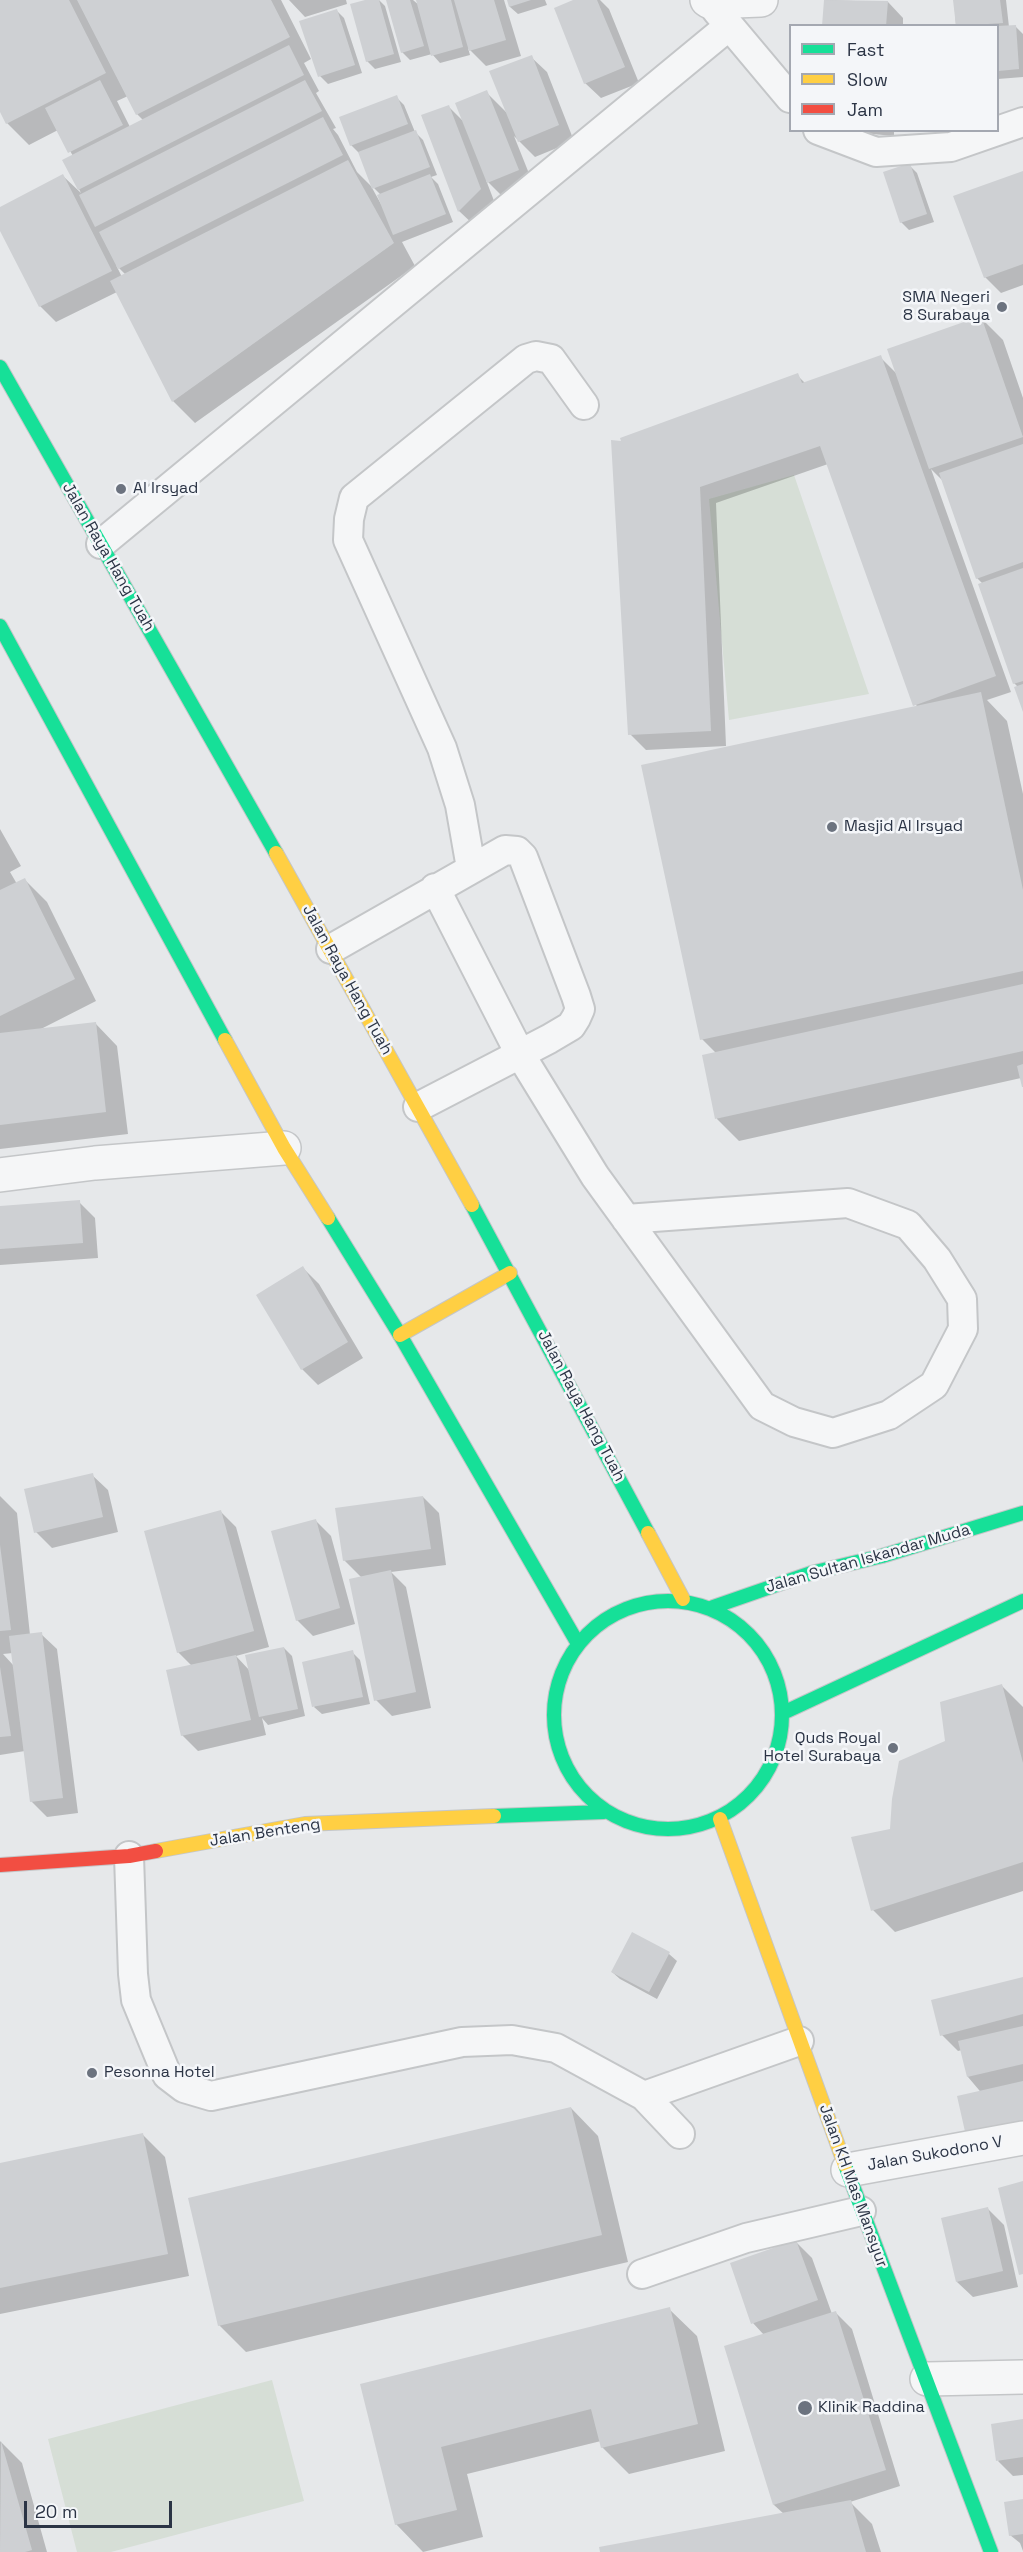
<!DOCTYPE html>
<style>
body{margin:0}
#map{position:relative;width:1023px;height:2552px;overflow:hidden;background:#e6e8ea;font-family:"Space Grotesk",sans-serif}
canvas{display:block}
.legend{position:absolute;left:789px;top:24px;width:210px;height:108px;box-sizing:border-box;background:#f4f6f9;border:2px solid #a4a8b1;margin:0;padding:8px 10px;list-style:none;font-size:18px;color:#2b3445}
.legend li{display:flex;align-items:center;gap:12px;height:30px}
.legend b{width:30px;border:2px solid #a4a8b1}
.scale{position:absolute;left:24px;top:2501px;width:148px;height:27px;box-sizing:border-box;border:3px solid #2b3445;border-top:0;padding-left:8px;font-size:18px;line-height:21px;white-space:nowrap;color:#2b3445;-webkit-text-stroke:4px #f4f6f9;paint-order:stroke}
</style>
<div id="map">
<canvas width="1023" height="2552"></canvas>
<ul class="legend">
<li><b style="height:8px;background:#16e098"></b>Fast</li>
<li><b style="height:8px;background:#ffcf43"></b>Slow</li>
<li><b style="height:8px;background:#f24e42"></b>Jam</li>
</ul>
<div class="scale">20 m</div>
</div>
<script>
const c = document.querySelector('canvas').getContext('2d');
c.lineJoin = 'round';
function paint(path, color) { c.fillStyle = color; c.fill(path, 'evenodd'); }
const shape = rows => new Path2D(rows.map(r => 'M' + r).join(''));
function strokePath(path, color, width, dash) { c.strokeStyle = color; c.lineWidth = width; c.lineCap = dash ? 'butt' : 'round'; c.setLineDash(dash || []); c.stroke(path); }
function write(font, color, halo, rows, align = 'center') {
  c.font = font + ' "Space Grotesk",sans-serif'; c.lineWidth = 5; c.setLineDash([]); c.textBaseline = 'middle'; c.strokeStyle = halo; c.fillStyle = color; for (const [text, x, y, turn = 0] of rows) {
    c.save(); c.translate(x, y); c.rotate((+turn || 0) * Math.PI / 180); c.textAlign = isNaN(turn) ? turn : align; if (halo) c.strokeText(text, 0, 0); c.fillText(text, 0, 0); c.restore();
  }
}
paint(shape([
 [794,475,869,694,729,720,709,499],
 [272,2380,304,2501,111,2552,77,2552,48,2439]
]), '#d6ded6');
paint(shape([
 [0,0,281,0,311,59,304,63,319,91,316,93,336,128,333,129,338,135,357,172,371,186,381,204,381,195,374,188,359,153,351,145,396,97,404,105,415,132,423,140,437,175,431,177,438,184,453,222,402,242,415,266,195,423,173,401,117,292,56,322,40,306,0,228,0,208,63,176,81,193,64,160,73,156,58,130,29,145,7,123,0,109],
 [128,96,137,114,143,120,130,127,117,101],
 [116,265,126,275,122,277],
 [289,0,346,0,347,4,305,17],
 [371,0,379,0,385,6,401,62,375,69,367,61],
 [389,0,413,0,420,6,418,0,504,0,521,56,486,66,468,48,470,55,440,63,432,54,410,60,402,52],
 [508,0,545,0,547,5,518,14,510,7],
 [577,0,600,0,609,9,639,83,601,98,585,83],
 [825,0,888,2,903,18,903,26,823,26],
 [954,0,1006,0,1009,27,1016,27,1023,34,1023,77,998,79,998,26,956,26],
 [336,10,344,18,362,73,328,84,320,76,301,22],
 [531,57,547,72,574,141,535,157,514,136,534,186,504,198,486,180,496,206,475,226,459,211,422,116,449,107,464,122,486,92,507,113],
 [830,130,894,130,894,136],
 [909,165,917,173,934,222,909,230,901,222],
 [1023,172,1023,285,1001,293,985,277],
 [981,318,1003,340,1023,398,1023,709,1018,687,1014,683,983,584,977,578,944,482,931,469,1011,692,987,700,1007,721,1023,794,1023,1083,1021,1078,739,1141,717,1119,716,1053,702,1039,917,707,828,464,716,503,726,746,646,750,630,734,622,443,797,375,806,384,880,357,897,374],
 [0,829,21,866,10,872,17,884,25,880,47,902,96,1001,39,1030,95,1023,117,1046,128,1134,0,1149],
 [79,1202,95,1218,98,1258,0,1265,0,1208],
 [303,1268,319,1284,363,1358,318,1385,302,1369],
 [92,1475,108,1490,118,1532,52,1548,36,1532],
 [0,1496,17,1513,30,1635,41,1634,57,1649,78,1813,47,1817,31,1801,25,1751,0,1755],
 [13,1653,14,1666,3,1654],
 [423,1497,439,1513,446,1565,391,1572,406,1587,431,1708,392,1716,376,1700,362,1578,344,1560],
 [221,1512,236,1527,269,1647,236,1656,250,1671,284,1648,292,1656,305,1716,268,1725,262,1718,266,1735,198,1751,182,1735,192,1666,178,1652],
 [315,1520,331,1536,355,1624,313,1636,297,1620],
 [352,1652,360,1660,370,1704,322,1714,314,1707],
 [1002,1686,1023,1707,1023,1891,895,1932,873,1910,892,1830,947,1742],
 [632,1934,669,1954,677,1961,657,1999,620,1979,612,1972],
 [1023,1978,1023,2142,968,2077,962,2050,958,2051,942,2035],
 [571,2108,598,2136,628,2262,246,2352,219,2325],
 [143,2135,165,2157,189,2276,0,2314,0,2164],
 [988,2209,1004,2225,1018,2287,973,2297,957,2282],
 [796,2242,812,2258,832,2314,836,2313,852,2329,900,2486,850,2502,872,2524,881,2552,602,2552,784,2514,774,2505,764,2335,753,2323],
 [669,2309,697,2336,725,2451,629,2474,602,2447,601,2441,467,2474,483,2537,423,2552,396,2524,362,2385],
 [1023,2421,1023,2475,1013,2476,998,2461],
 [0,2441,22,2463,47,2552,0,2552],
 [1023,2500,1023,2551,1020,2543,1010,2535]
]), '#0003');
paint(shape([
 [0,0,69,0,106,73,6,124,0,112],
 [77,0,271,0,290,37,136,115],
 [365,0,379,0,394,54,366,62,350,4],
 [386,0,410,0,424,46,401,53],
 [416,0,451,0,463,47,431,56],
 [454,0,494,0,506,40,469,51],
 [507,0,531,0,509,7],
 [573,0,597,0,625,67,584,84,554,8],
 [824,0,888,1,886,26,822,26],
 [953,0,1000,0,1003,23,956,26],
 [337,9,355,65,318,77,299,21],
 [1016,25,1019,69,998,71,998,26],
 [289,45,304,75,78,190,62,160],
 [532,55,559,125,518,142,489,71],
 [100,80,123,125,68,153,45,108],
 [305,80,322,111,95,227,79,195],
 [487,90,519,170,487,183,455,103],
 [397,95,408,124,350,146,339,117],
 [449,105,481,189,458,212,421,115],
 [323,117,343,155,118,269,99,232],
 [416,130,430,167,372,189,358,152],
 [348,160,394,243,172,402,110,281],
 [910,163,927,214,900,223,883,172],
 [1023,171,1023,264,984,278,953,196],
 [63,174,112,271,39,307,0,231,0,207],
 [430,174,446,214,393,235,377,195],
 [981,316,1023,437,929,469,887,349],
 [881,355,996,676,913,706,820,446,700,487,711,731,628,735,611,440,621,441,620,438,798,373,802,383],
 [1023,444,1023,562,976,579,939,473],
 [1023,568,1023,681,1013,684,978,584],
 [1023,684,1023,712,1014,687],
 [981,692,1023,890,1023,971,700,1040,641,765],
 [25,878,75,979,0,1016,0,890],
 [1023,984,1023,1051,715,1119,702,1055],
 [96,1022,106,1112,0,1125,0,1033],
 [1023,1064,1023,1087,1022,1087,1017,1066],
 [80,1200,83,1243,0,1249,0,1206],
 [303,1266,348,1342,301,1370,256,1295],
 [93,1473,103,1517,34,1533,24,1489],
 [423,1496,431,1549,343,1561,335,1508],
 [221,1510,254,1631,177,1653,144,1531],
 [316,1519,340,1608,296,1621,271,1531],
 [0,1545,11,1630,0,1631],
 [391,1570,416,1692,374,1701,349,1579],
 [42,1632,63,1798,30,1802,9,1636],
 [284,1647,298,1709,259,1717,245,1655],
 [353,1650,363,1697,312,1707,302,1662],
 [236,1655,251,1720,181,1736,166,1670],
 [0,1667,11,1736,0,1737],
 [1002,1684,1023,1763,1023,1862,871,1911,851,1837,890,1829,892,1799,899,1761,945,1741,940,1702],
 [632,1932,670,1952,649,1992,611,1972],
 [1023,1977,1023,2014,940,2036,931,2000],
 [1023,2026,1023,2064,967,2077,958,2041],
 [1023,2081,1023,2123,966,2136,957,2096],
 [571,2107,602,2235,218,2326,188,2198],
 [143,2133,168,2254,0,2288,0,2163],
 [1023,2181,1023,2274,1019,2275,998,2188],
 [988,2207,1003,2271,956,2282,941,2218],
 [796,2240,818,2300,751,2324,730,2263],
 [670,2307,698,2424,601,2448,591,2409,441,2447,457,2510,395,2525,360,2384],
 [836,2311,886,2470,773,2505,724,2346],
 [1023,2419,1023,2457,996,2461,991,2424],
 [1,2441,32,2550,25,2552,0,2552],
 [1023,2499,1023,2534,1009,2536,1004,2502],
 [851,2500,866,2552,600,2552,599,2547]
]), '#ced0d3');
const lane = shape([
 [717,11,790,98],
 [818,130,876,152,951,147,1023,122],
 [101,544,729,26],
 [471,868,460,805,442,748,348,540,349,519,354,498,526,359,536,356,551,359,584,405],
 [435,888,520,1054,595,1176,762,1406,794,1422,833,1433,889,1415,934,1385,963,1329,962,1299,937,1259,908,1225,848,1203,626,1219],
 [331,949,505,850,517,851,523,857,576,996,580,1009,576,1018,571,1026,549,1039,418,1107],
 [129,1856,133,1974,136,2000,167,2075,184,2088,211,2096,462,2042,512,2040,556,2048,644,2096,799,2041],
 [644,2096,680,2134],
 [642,2274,746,2238,861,2211]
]);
const street = shape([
 [707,0,710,2,761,0],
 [0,1175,95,1163,284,1148],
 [848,2170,1023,2138],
 [927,2379,1023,2377]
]);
const fast = shape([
 [0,367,276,853],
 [0,626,225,1040],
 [472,1205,648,1533],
 [328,1218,400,1335,577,1642],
 '554 1715a114 114 0 1 1 228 0a114 114 0 1 1-228 0Z',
 [713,1607,811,1573,882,1556,1023,1513],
 [785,1712,1023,1601],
 [494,1816,604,1812],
 [845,2165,991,2552]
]);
const slow = shape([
 [276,853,472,1205],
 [225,1040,284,1148,328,1218],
 [400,1335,510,1273],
 [648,1533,683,1599],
 [720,1819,845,2165],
 [156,1851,305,1824,494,1816]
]);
const jam = shape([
 [0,1865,129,1856,156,1851]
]);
strokePath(lane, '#c4c6c8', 32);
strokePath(street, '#c4c6c8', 36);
strokePath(fast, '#c4c6c8', 16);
strokePath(slow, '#c4c6c8', 16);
strokePath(jam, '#c4c6c8', 16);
strokePath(lane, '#f5f6f7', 28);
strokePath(street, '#f5f6f7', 33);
strokePath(fast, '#16e098', 14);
strokePath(slow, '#ffcf43', 14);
strokePath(jam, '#f24e42', 14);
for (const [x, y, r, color] of [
 [1002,307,6,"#6c737f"],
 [121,489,6,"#6c737f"],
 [832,827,6,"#6c737f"],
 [893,1748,6,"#6c737f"],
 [92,2073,6,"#6c737f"],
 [805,2408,8,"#6c737f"]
]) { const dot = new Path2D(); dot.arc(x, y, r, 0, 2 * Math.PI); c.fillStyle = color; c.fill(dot); strokePath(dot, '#f4f6f9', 2); }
write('16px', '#2b3445', '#f4f6f9', [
 ["SMA Negeri",990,298,"right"],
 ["8 Surabaya",990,316,"right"],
 ["Al Irsyad",133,489],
 ["Masjid Al Irsyad",844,827],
 ["Quds Royal",881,1739,"right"],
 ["Hotel Surabaya",881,1757,"right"],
 ["Pesonna Hotel",104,2073],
 ["Klinik Raddina",818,2408]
], 'left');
write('16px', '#2b3445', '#f4f6f9', [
 ["Jalan Raya Hang Tuah",108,557,60],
 ["Jalan Raya Hang Tuah",347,980,61],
 ["Jalan Raya Hang Tuah",581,1406,62],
 ["Jalan Sultan Iskandar Muda",868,1559,-16],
 ["Jalan Benteng",265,1833,-9],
 ["Jalan Sukodono V",935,2154,-10],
 ["Jalan KH Mas Mansyur",853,2186,70]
]);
</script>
